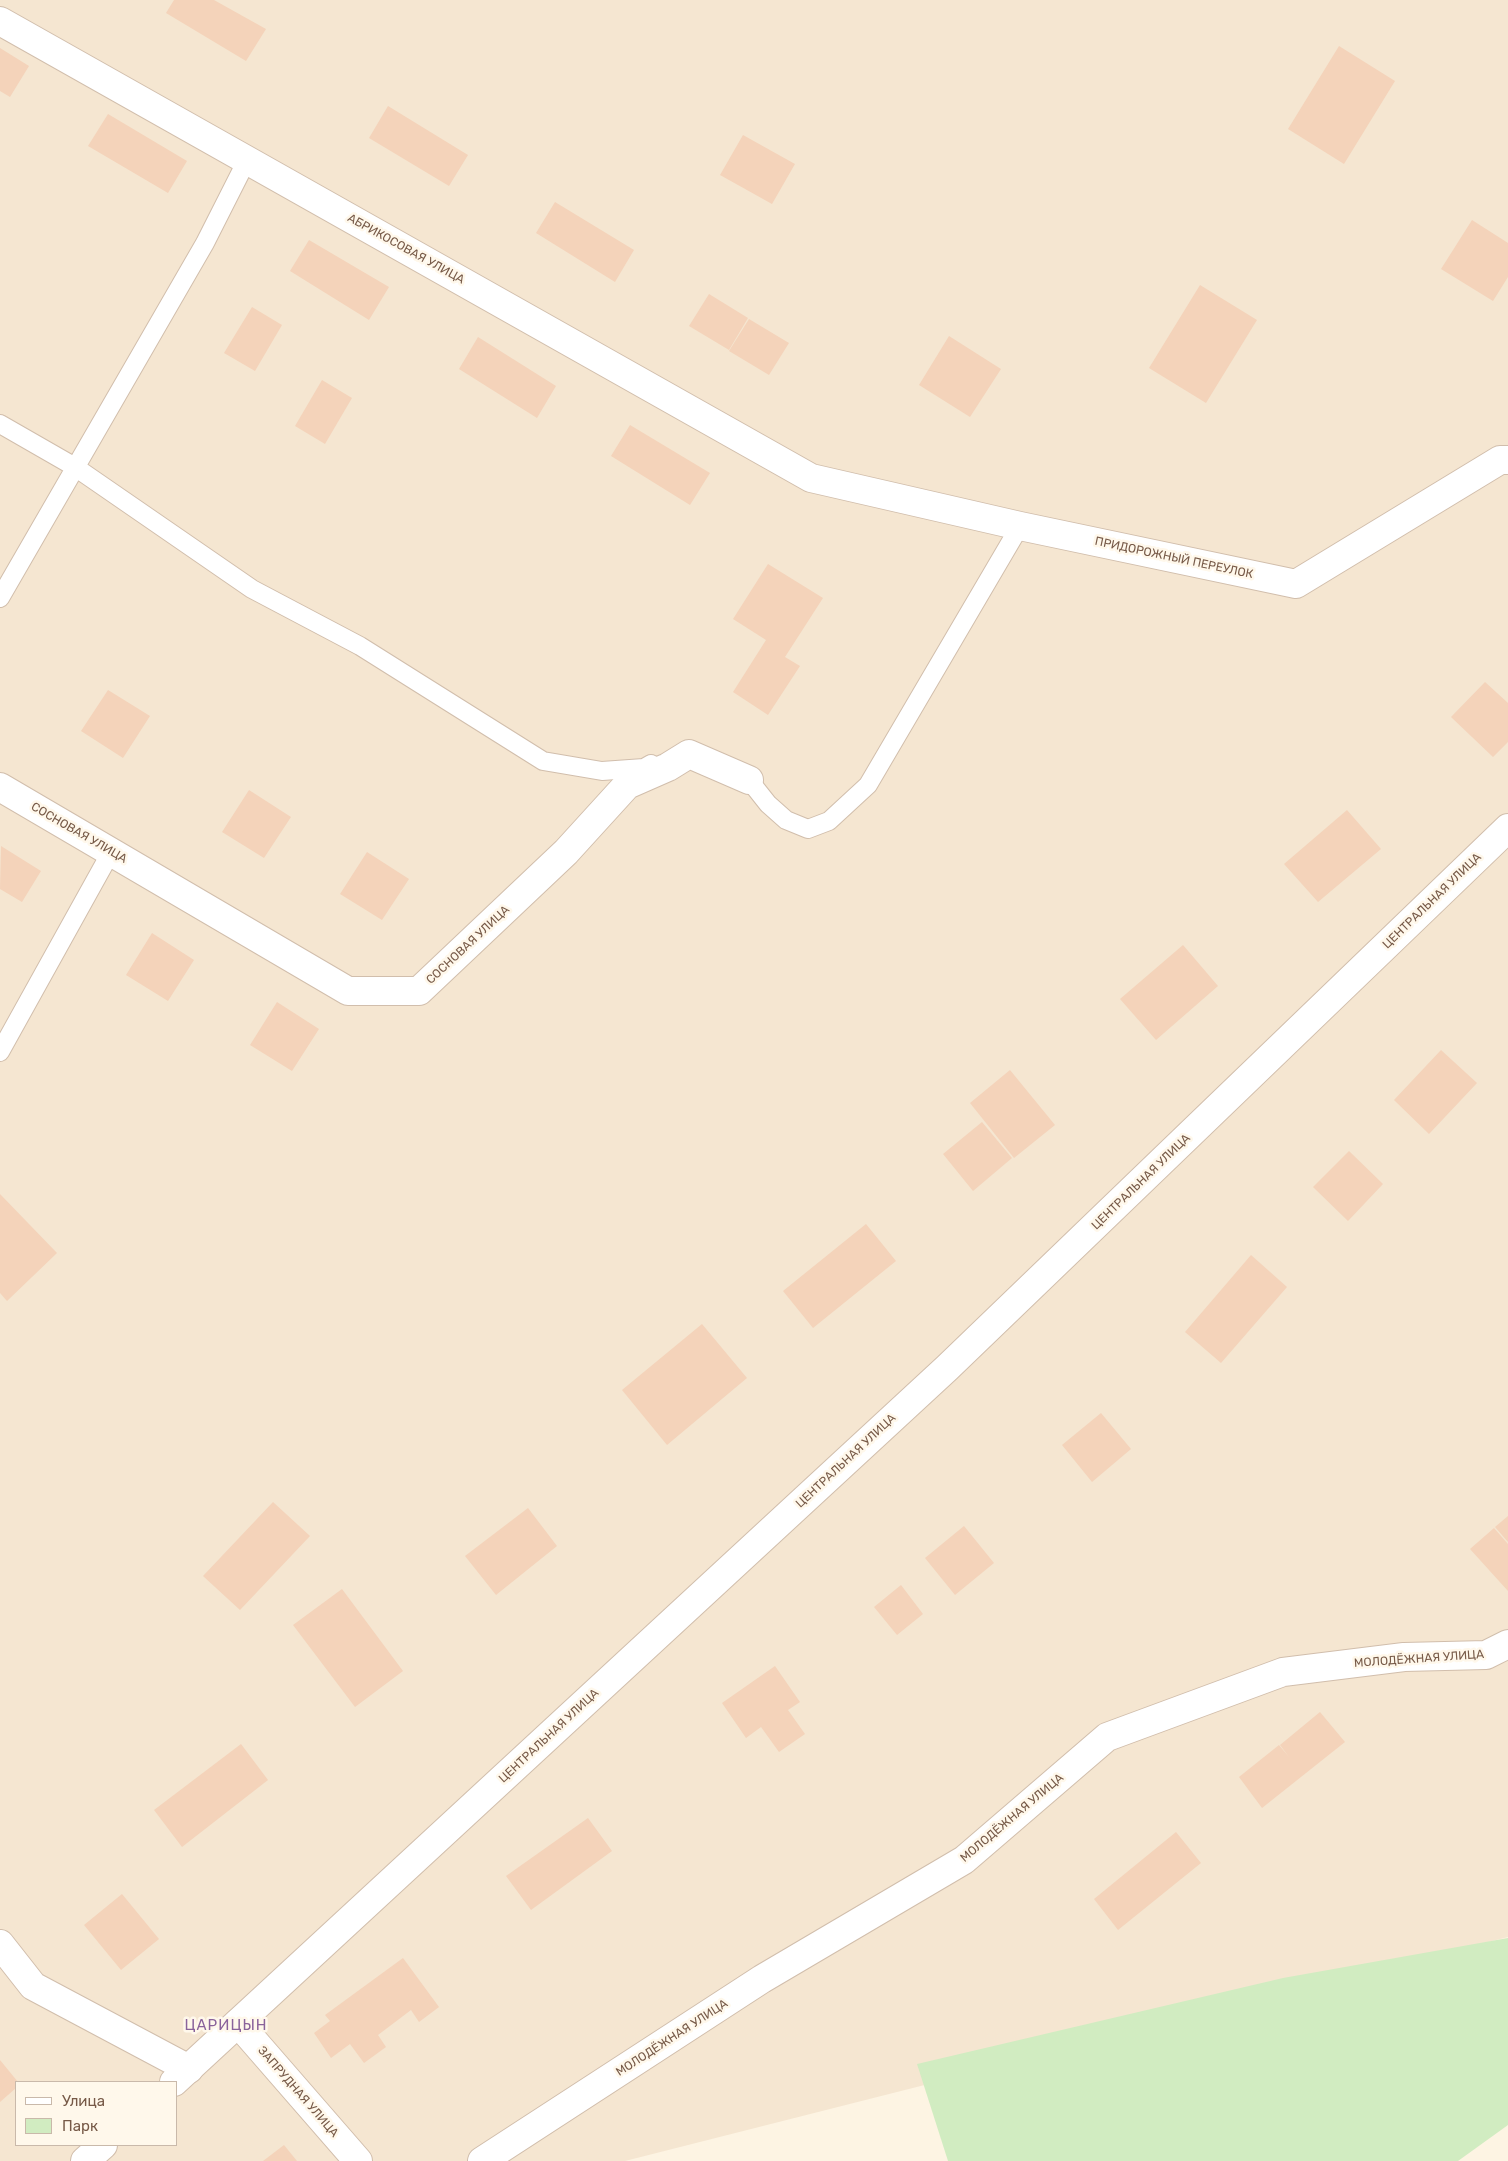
<!DOCTYPE html>
<meta charset="utf-8">
<style>
body{margin:0}
#map{position:relative;width:1508px;height:2161px;overflow:hidden;background:#fdf4e3;font-family:Rubik,sans-serif}
canvas{display:block}
.legend{position:absolute;left:15px;top:2081px;width:162px;height:65px;box-sizing:border-box;background:#fff8eb;border:1px solid #c9b9aa;margin:0;padding:6px 9px;list-style:none;font-size:15px;color:#775a48}
.legend li{display:flex;align-items:center;gap:10px;height:25px}
.legend b{width:25px;border:1px solid #c9b9aa}
</style>
<div id="map">
<canvas width="1508" height="2161"></canvas>
<ul class="legend">
<li><b style="height:6px;background:#fff"></b>Улица</li>
<li><b style="height:14px;background:#d1ecc1"></b>Парк</li>
</ul>
</div>
<script>
const c = document.querySelector('canvas').getContext('2d');
c.lineJoin = 'round';
function paint(path, color) { c.fillStyle = color; c.fill(path, 'evenodd'); }
const shape = rows => new Path2D(rows.map(r => 'M' + r).join(''));
function strokePath(path, color, width, dash) { c.strokeStyle = color; c.lineWidth = width; c.lineCap = dash ? 'butt' : 'round'; c.setLineDash(dash || []); c.stroke(path); }
function write(font, color, halo, rows, align = 'center') {
  c.font = font + ' Rubik,sans-serif'; c.lineWidth = 5; c.setLineDash([]); c.textBaseline = 'middle'; c.strokeStyle = halo; c.fillStyle = color; for (const [text, x, y, turn = 0] of rows) {
    c.save(); c.translate(x, y); c.rotate((+turn || 0) * Math.PI / 180); c.textAlign = isNaN(turn) ? turn : align; if (halo) c.strokeText(text, 0, 0); c.fillText(text, 0, 0); c.restore();
  }
}
paint(shape([
 [0,0,1508,0,1508,1937,625,2161,0,2161],
 [16,2082,176,2082,176,2145,16,2145]
]), '#f5e6d1');
paint(shape([
 [1508,1938,1508,2125,1458,2161,948,2161,917,2064,1283,1978]
]), '#d1ecc1');
paint(shape([
 [174,0,214,0,266,29,246,61,166,13],
 [1339,46,1395,81,1344,164,1288,129],
 [0,48,29,66,10,97,0,91],
 [388,106,468,155,449,186,369,138],
 [108,114,187,161,168,193,88,146],
 [743,135,795,164,772,204,720,175],
 [555,202,634,250,615,282,536,233],
 [1472,220,1508,243,1508,277,1493,301,1441,269],
 [309,240,389,287,369,320,290,271],
 [1200,285,1257,320,1206,403,1149,368],
 [709,294,748,318,729,350,689,326],
 [252,307,282,325,255,371,224,353],
 [749,319,789,343,769,375,729,351],
 [949,336,1001,369,970,417,919,385],
 [478,337,556,386,537,418,459,369],
 [322,380,352,398,325,444,295,426],
 [630,425,710,473,690,505,611,456],
 [768,564,823,598,785,657,800,666,768,715,733,692,766,640,733,619],
 [1485,682,1508,703,1508,742,1493,757,1451,717],
 [108,690,150,716,123,758,81,731],
 [249,790,291,817,264,858,222,832],
 [1347,810,1381,849,1318,902,1284,864],
 [1,846,41,871,22,902,0,889],
 [367,852,409,879,382,920,340,894],
 [152,933,194,960,168,1001,126,975],
 [1183,945,1218,986,1156,1040,1120,999],
 [277,1002,319,1029,292,1071,250,1045],
 [1441,1050,1477,1083,1429,1134,1394,1100],
 [1010,1070,1055,1125,1014,1158,970,1103],
 [982,1122,1012,1158,973,1191,943,1154],
 [1349,1151,1383,1184,1348,1221,1313,1187],
 [0,1194,57,1253,7,1301,0,1293],
 [866,1224,896,1261,813,1328,783,1291],
 [1251,1255,1287,1287,1221,1363,1185,1332],
 [702,1324,747,1378,667,1445,622,1390],
 [1101,1413,1131,1449,1092,1482,1062,1445],
 [273,1502,310,1536,240,1610,203,1576],
 [528,1508,557,1546,496,1595,465,1556],
 [1508,1516,1508,1542,1495,1527],
 [964,1526,994,1563,955,1595,925,1558],
 [1494,1528,1508,1544,1508,1591,1470,1549],
 [901,1585,923,1614,897,1635,874,1607],
 [342,1589,403,1671,355,1707,293,1625],
 [775,1666,800,1702,788,1710,805,1734,779,1752,761,1727,746,1738,722,1703],
 [1320,1712,1345,1742,1262,1808,1239,1777,1279,1745,1289,1757,1280,1745],
 [241,1744,268,1780,182,1847,154,1810],
 [588,1818,612,1851,531,1910,506,1876],
 [1176,1832,1201,1863,1118,1930,1094,1899],
 [122,1894,159,1939,121,1970,84,1925],
 [403,1958,439,2007,419,2022,411,2010,378,2035,386,2047,364,2063,350,2044,331,2058,314,2033,330,2021,325,2015],
 [0,2060,18,2082,16,2082,16,2088,0,2102],
 [284,2145,297,2161,263,2161]
]), '#f4d3ba');
const service = shape([
 [0,424,75,467,252,589,360,646,543,761,602,771,644,768,651,764],
 [0,598,205,243,247,160],
 [742,776,749,780,768,804,786,820,808,829,829,821,868,785,1020,526],
 [0,1052,111,852]
]);
const minor = shape([
 [0,21,811,478,1020,526,1296,584,1500,460,1508,460],
 [0,787,348,991,419,991,566,852,627,785,668,767,689,754,749,780],
 [0,1944,33,1986,189,2069],
 [238,2023,358,2161],
 [482,2161,762,1979,964,1860,1107,1737,1283,1672,1404,1657,1486,1655,1508,1644]
]);
const tertiary = shape([
 [174,2082,947,1368,1508,828],
 [85,2161,103,2145]
]);
strokePath(service, '#d1beac', 20);
strokePath(minor, '#d1beac', 30);
strokePath(tertiary, '#d1beac', 30);
strokePath(service, '#fff', 18);
strokePath(minor, '#fff', 28);
strokePath(tertiary, '#fff', 28);
write('12px', '#775a48', '#fff8eb', [
 ["АБРИКОСОВАЯ УЛИЦА",406,249,29],
 ["ПРИДОРОЖНЫЙ ПЕРЕУЛОК",1174,558,12],
 ["СОСНОВАЯ УЛИЦА",79,833,30],
 ["ЦЕНТРАЛЬНАЯ УЛИЦА",1432,901,-44],
 ["СОСНОВАЯ УЛИЦА",468,945,-43],
 ["ЦЕНТРАЛЬНАЯ УЛИЦА",1141,1182,-44],
 ["ЦЕНТРАЛЬНАЯ УЛИЦА",846,1461,-43],
 ["МОЛОДЁЖНАЯ УЛИЦА",1419,1659,-4],
 ["ЦЕНТРАЛЬНАЯ УЛИЦА",549,1736,-43],
 ["МОЛОДЁЖНАЯ УЛИЦА",1012,1818,-40],
 ["МОЛОДЁЖНАЯ УЛИЦА",672,2038,-33],
 ["ЗАПРУДНАЯ УЛИЦА",298,2092,49]
]);
c.letterSpacing = '1px';
write('15px', '#8a639b', '#fff8eb', [
 ["ЦАРИЦЫН",226,2026]
]);
c.letterSpacing = '0px';
</script>
